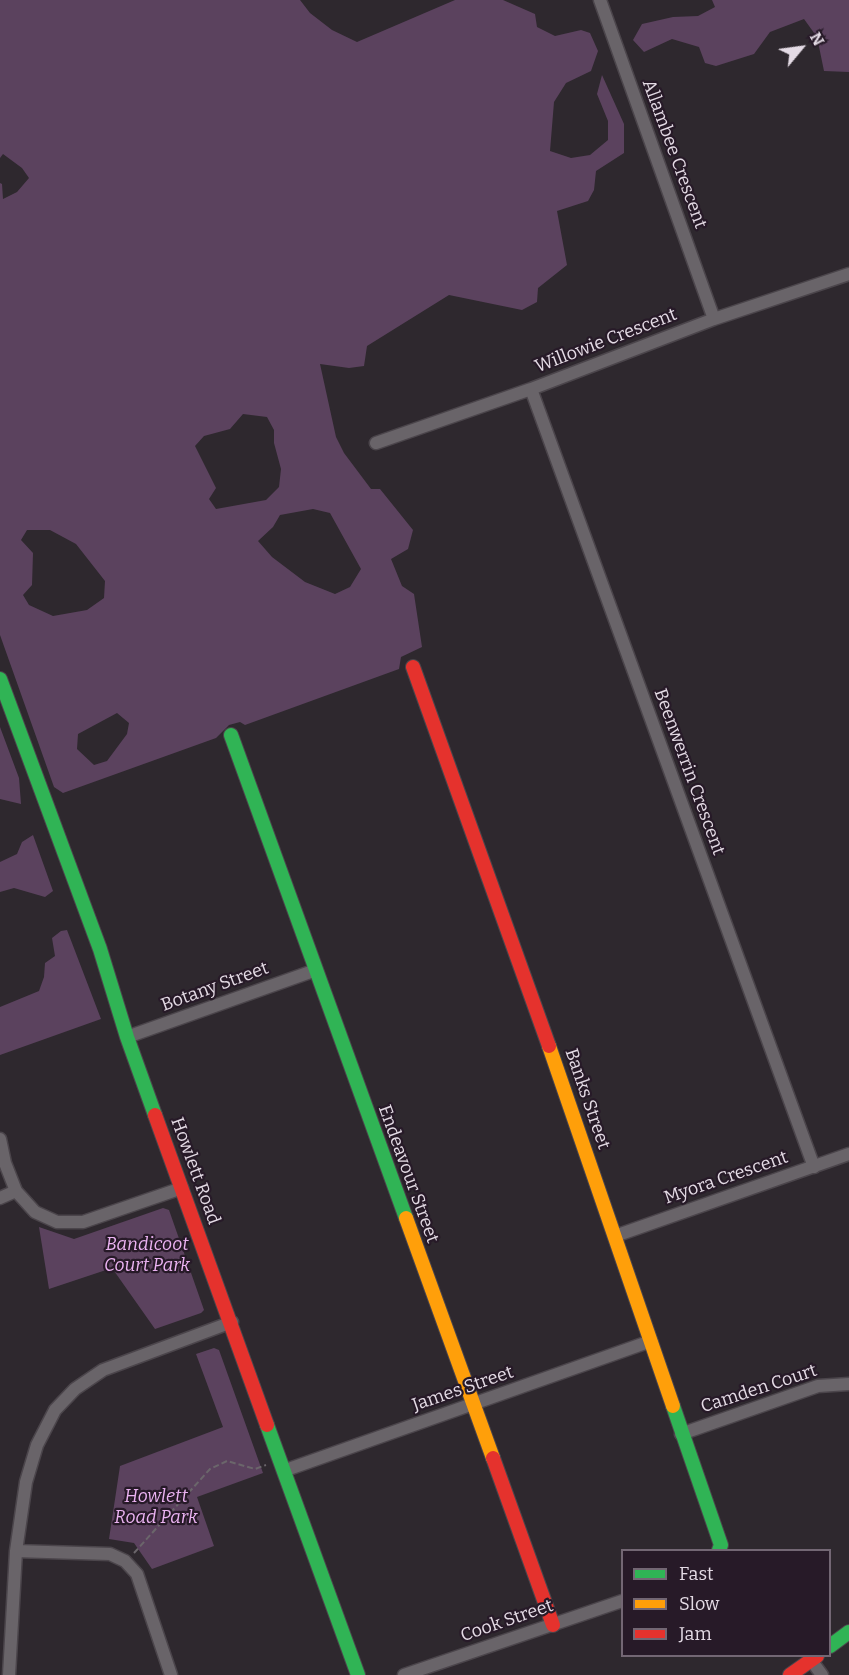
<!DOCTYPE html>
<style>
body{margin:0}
#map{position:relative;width:849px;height:1675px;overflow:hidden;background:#2e282e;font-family:Bitter,serif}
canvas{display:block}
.legend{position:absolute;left:621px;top:1549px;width:210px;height:108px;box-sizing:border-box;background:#271a28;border:2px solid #736774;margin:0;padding:8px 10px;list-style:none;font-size:18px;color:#e4dbe5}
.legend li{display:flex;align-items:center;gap:12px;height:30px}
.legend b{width:30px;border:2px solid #736774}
.north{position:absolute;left:771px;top:18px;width:60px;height:60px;-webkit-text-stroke:4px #271a28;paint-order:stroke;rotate:61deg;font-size:16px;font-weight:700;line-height:24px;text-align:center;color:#e4dbe5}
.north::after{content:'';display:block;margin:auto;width:21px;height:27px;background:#e4dbe5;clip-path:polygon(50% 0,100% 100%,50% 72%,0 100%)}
</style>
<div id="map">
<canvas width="849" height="1675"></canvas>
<ul class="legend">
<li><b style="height:8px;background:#30b455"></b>Fast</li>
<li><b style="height:8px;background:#ff9f0a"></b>Slow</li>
<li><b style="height:8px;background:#e5322d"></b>Jam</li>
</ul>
<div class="north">N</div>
</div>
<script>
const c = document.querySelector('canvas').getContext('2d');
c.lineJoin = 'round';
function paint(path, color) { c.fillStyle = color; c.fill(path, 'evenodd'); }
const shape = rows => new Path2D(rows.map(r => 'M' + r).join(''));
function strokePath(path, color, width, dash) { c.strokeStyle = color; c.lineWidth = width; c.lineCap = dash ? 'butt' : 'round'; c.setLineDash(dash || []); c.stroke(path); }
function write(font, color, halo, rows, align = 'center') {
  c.font = font + ' Bitter,serif'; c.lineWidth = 4.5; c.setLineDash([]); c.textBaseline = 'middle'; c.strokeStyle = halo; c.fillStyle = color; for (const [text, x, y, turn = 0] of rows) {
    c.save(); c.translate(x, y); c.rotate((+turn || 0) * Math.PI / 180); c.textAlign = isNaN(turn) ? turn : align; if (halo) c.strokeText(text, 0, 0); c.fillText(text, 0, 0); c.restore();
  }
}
paint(shape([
 [0,0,300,0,310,13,332,30,357,42,455,0,503,0,535,14,537,27,555,36,581,30,590,33,598,51,591,71,566,83,554,102,550,151,571,158,590,155,608,140,608,121,597,94,602,75,624,124,624,153,596,171,594,190,588,201,557,211,567,265,538,288,537,302,522,310,449,295,367,346,364,366,349,368,320,364,336,437,344,453,371,489,380,489,413,530,408,549,391,559,402,586,414,594,422,647,401,657,399,669,245,725,240,722,229,725,216,738,63,793,54,787,0,635,0,183,2,184,3,199,17,192,29,178,22,168,3,154,0,158],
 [243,414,267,417,274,430,274,443,281,469,279,487,266,500,216,509,209,499,216,488,195,446,204,436,230,429],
 [313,509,330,513,361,569,350,587,335,594,305,582,272,557,258,541,273,527,280,515],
 [27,530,50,530,76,544,105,581,104,598,87,610,53,616,29,605,23,595,32,585,33,553,21,540],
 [117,713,129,723,127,734,107,761,94,765,77,749,78,734],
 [712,0,849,0,849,72,824,71,817,37,804,19,770,32,754,54,716,66,705,63,699,47,672,39,644,52,633,40,642,24,673,17,698,16,715,7],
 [0,727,19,778,21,804,0,799],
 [33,835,53,891,45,897,14,888,0,892,0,862,17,854,22,842],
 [67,930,101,1019,0,1055,0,1007,39,991,44,977,45,963,55,956,52,938,61,931],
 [163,1208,169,1210,204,1310,201,1313,155,1329,112,1268,49,1289,39,1227,74,1239],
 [214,1348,219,1350,263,1473,197,1497,214,1546,152,1569,134,1543,109,1539,120,1466,223,1427,196,1354]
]), '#5b425e');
const street = shape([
 [600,0,714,319],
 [531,389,814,1167],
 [376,443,531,389,714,319,849,274],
 [127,1037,316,970],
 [0,1139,5,1163,16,1191,35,1212,57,1222,83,1222,182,1188],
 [0,1198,16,1191],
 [615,1236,849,1154],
 [681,1434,818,1386,849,1384],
 [286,1470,651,1341],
 [16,1551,110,1554,125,1561,137,1574,171,1675],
 [811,1660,822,1675],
 [9,1675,16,1551,26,1482,37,1445,55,1410,75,1389,103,1370,232,1322],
 [404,1675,622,1601]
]);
const fast = shape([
 [0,679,100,949,127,1037,155,1115],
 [231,735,406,1218],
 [673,1406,721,1545,719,1550],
 [267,1425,358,1675],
 [830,1646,849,1632]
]);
const slow = shape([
 [549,1046,673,1406],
 [406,1218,493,1458]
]);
const jam = shape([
 [413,667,549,1046],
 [155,1115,267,1425],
 [493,1458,553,1625],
 [790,1675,817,1656]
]);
strokePath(street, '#4b454b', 15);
strokePath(fast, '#4b454b', 16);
strokePath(slow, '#4b454b', 16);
strokePath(jam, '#4b454b', 16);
strokePath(shape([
 [134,1553,210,1469,227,1461,255,1469,266,1465]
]), '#6b666b', 2, [6, 3]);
strokePath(street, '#696469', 12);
strokePath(fast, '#30b455', 14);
strokePath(slow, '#ff9f0a', 14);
strokePath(jam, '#e5322d', 14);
write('18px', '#e4dbe5', '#271a28', [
 ["Allambee Crescent",674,154,70],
 ["Willowie Crescent",606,341,-21],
 ["Beenwerrin Crescent",689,772,70],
 ["Botany Street",215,987,-20],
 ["Banks Street",587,1099,71],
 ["Howlett Road",195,1171,70],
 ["Endeavour Street",408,1174,70],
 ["Myora Crescent",726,1178,-19],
 ["James Street",463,1389,-19],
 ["Camden Court",759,1389,-18],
 ["Cook Street",507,1621,-19]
]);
write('italic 18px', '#ebb3f2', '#271a28', [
 ["Bandicoot",147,1245],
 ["Court Park",147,1266],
 ["Howlett",156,1497],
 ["Road Park",156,1518]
]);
</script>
